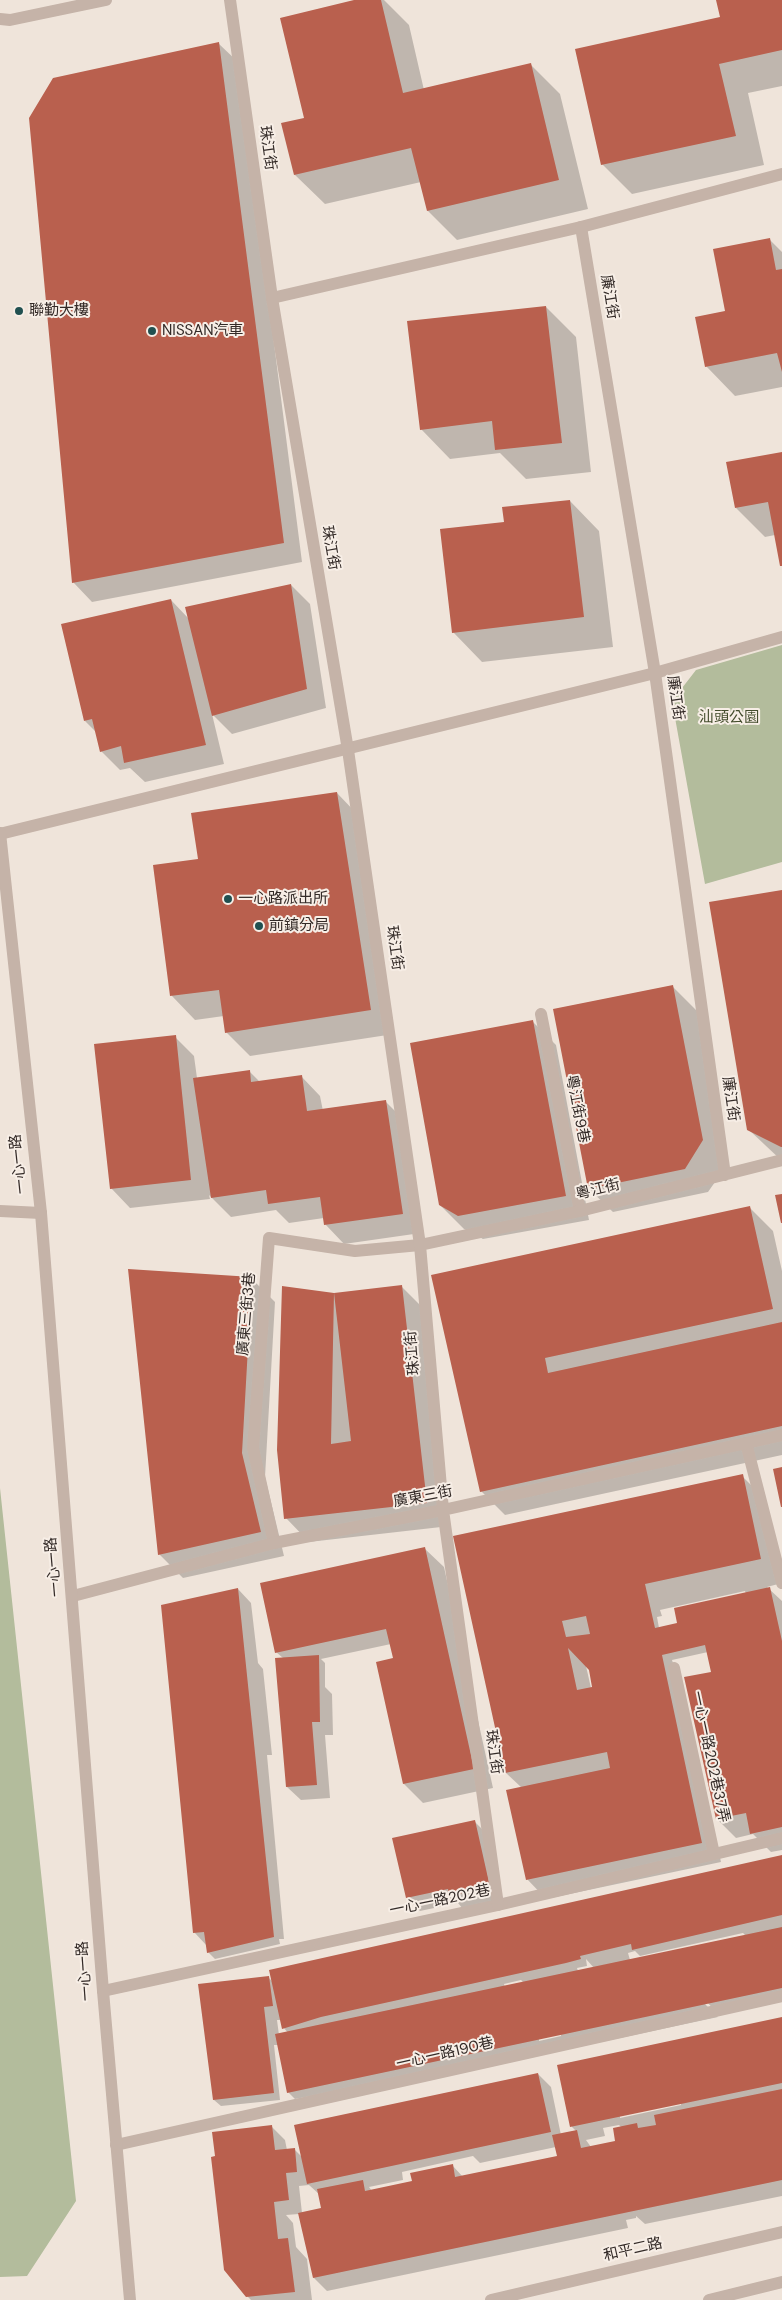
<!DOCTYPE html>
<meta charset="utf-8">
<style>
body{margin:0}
canvas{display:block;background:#efe4da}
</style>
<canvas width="782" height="2300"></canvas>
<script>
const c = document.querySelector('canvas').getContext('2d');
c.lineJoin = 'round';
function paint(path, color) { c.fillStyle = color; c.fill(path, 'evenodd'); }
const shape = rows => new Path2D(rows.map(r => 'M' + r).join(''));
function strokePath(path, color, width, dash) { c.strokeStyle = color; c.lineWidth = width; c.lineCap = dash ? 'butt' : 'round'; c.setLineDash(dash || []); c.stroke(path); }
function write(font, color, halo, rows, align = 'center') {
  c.font = font + ' "DM Sans","Noto Sans TC",sans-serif'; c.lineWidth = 4; c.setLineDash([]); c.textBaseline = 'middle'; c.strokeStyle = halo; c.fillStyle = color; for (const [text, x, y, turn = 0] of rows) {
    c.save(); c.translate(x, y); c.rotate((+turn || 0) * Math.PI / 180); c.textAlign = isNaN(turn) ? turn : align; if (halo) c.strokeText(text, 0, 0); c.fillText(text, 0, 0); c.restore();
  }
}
paint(shape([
 [782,645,782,862,705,884,672,701,696,670],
 [0,1488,76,2201,27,2276,0,2277]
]), '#b3bc9c');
paint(shape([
 [359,0,384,0,409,25,424,90,531,65,560,94,588,209,457,240,428,211,421,182,325,204,295,175,283,124,305,119],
 [718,0,782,0,782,86,748,93,764,165,632,194,602,164,722,17],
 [218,43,238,62,302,562,92,602,73,582],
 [770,240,782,252,782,387,735,396,706,366,727,312],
 [546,307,576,337,591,472,526,479,500,453,450,459,421,429],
 [782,453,782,566,775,535,765,537,736,508],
 [570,501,599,531,613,647,482,662,453,632],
 [291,585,310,604,326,708,232,734,212,714,224,764,145,782,130,768,120,770,101,751,96,732,85,721,171,600,189,619],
 [337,793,360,817,394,1034,250,1056,226,1032,224,1016,195,1020,172,996,154,866,200,860],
 [782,892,782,1161,748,1129],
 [673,987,697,1011,727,1165,708,1192,613,1212,589,1189],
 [532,1021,556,1045,589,1220,483,1239,464,1229,440,1205],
 [175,1037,194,1056,197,1078,249,1071,260,1082,301,1076,320,1096,323,1111,386,1102,405,1121,421,1233,344,1244,325,1224,324,1218,289,1223,276,1210,231,1217,209,1195,210,1199,130,1208,111,1188],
 [749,1207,773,1231,782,1271,782,1455,505,1515,481,1491,433,1276],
 [251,1278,275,1302,265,1477,284,1556,183,1578,159,1554],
 [401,1286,425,1310,450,1526,309,1542,286,1518,283,1287,334,1294],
 [742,1476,766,1500,782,1583,767,1587,782,1601,782,1850,771,1852,753,1834,736,1838,717,1819,713,1673,708,1652,672,1660,675,1669,680,1675,721,1862,546,1899,527,1879,522,1788,506,1773,455,1537],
 [745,1591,746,1594,679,1624,659,1628,657,1617,662,1616,660,1610],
 [586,1666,590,1670,594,1688,591,1688],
 [424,1548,444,1567,493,1788,423,1803,404,1784,394,1659,391,1644,321,1659,325,1663,325,1687,332,1694,333,1735,325,1735,330,1798,301,1800,287,1787,283,1658,276,1652],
 [238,1589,251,1603,258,1663,263,1669,272,1755,267,1755,284,1939,279,1939,280,1944,215,1959,208,1952,207,1946,194,1932],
 [474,1821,488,1835,503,1900,463,1909,458,1903,420,1911,407,1898],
 [782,1857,782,1995,718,2014,707,2002,703,2002,718,2017,606,2041,295,2099,288,2092,278,2045,274,2045,280,2100,221,2106,214,2100,268,1977,273,1982],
 [743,1933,746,1936,630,1960,628,1953,635,1951,640,1956],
 [586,1959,594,1968,578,1971,577,1968,587,1966],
 [521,1980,524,1983,505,1987,504,1984],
 [277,2020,282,2020,284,2028,288,2033,279,2035],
 [561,2033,561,2036,539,2041,539,2038],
 [782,2018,782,2196,645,2224,636,2216,636,2218,626,2220,628,2228,327,2291,314,2278,299,2214,286,2215,293,2223,296,2247,307,2259,312,2300,251,2300,247,2296,272,2127,285,2140,287,2150,294,2149,302,2157,538,2074,551,2087,561,2135,576,2131,572,2127,558,2066],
 [681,2103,681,2105,620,2118,620,2116],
 [619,2125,621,2127,618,2146,591,2147,586,2140,605,2136,603,2128],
 [556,2147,559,2157,463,2177,452,2165,413,2182,372,2191,369,2187,403,2180,402,2172,473,2156,480,2163],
 [309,2185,320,2195,323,2209,302,2213,299,2186]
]), '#0003');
paint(shape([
 [354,0,381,0,403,93,531,63,559,180,427,211,411,148,294,175,281,123,304,118,280,18],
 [716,0,782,0,782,50,719,64,736,136,601,165,575,49,720,17],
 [219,42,284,543,72,583,29,118,53,78],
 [770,238,776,270,782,269,782,372,777,353,705,367,695,317,725,311,713,249],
 [546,306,562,443,495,450,492,421,420,430,407,321],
 [782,452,782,566,780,566,768,502,735,508,726,462],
 [570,500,584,617,452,633,440,529,504,522,502,507],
 [291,584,307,689,212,716,185,607],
 [171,599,206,745,124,763,121,746,100,752,92,719,84,721,61,624],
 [337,792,371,1010,225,1033,219,990,170,996,153,865,198,859,191,813],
 [782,890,782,1147,781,1147,747,1130,709,902],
 [673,985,703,1140,685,1169,588,1189,553,1009],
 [533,1020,566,1196,458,1216,439,1205,410,1043],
 [176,1035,191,1180,110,1189,94,1044],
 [250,1070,251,1082,302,1075,307,1111,386,1100,403,1214,324,1225,320,1197,268,1204,266,1190,211,1198,193,1078],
 [782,1194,782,1223,781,1223,775,1195],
 [750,1206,773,1309,545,1358,548,1373,782,1322,782,1426,480,1492,431,1275],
 [128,1269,252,1277,242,1453,261,1532,158,1555],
 [402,1285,427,1503,284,1519,277,1450,282,1286,334,1293],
 [334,1293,351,1441,331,1444],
 [782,1467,782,1507,781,1507,773,1469],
 [743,1474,761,1559,645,1584,655,1628,677,1623,674,1608,770,1587,782,1641,782,1827,750,1834,746,1813,716,1819,684,1677,711,1672,705,1645,662,1655,702,1843,526,1880,506,1790,610,1768,607,1752,505,1773,453,1536],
 [586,1616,590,1634,566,1637,562,1621],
 [568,1648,589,1670,592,1687,577,1690],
 [425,1547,474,1769,403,1784,376,1662,393,1658,386,1629,275,1653,260,1583],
 [238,1588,274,1937,207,1953,204,1932,193,1933,161,1605],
 [319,1655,320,1722,312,1722,317,1785,286,1787,275,1658],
 [475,1820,490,1887,449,1896,448,1889,406,1898,392,1838],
 [782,1855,782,1915,632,1950,631,1944,580,1956,581,1959,566,1963,321,2017,282,2029,269,1970],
 [782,1927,782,1988,287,2093,275,2034],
 [269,1976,273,2006,264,2007,274,2093,213,2100,198,1984],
 [782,2017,782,2083,570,2127,557,2065],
 [538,2073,551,2132,307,2184,294,2125],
 [782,2089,782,2180,313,2278,298,2213,321,2208,317,2189,363,2180,365,2191,412,2181,410,2173,453,2164,455,2177,557,2156,552,2135,577,2130,581,2148,615,2141,613,2128,637,2123,638,2128,656,2125,654,2115],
 [272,2125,275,2150,295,2148,297,2172,286,2173,289,2200,274,2202,278,2239,288,2238,295,2292,246,2297,224,2270,211,2157,215,2156,212,2132]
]), '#b9604e');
strokePath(shape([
 [272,298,581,227,782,174],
 [0,834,655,673,782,637],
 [541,1014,580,1211],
 [0,1211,41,1213],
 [746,1443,782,1583],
 [274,1543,253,1448,269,1238,355,1251,420,1245],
 [674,1668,714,1854],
 [103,1991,498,1905,782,1838],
 [116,2145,782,1996]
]), '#c5b3a8', 12);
strokePath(shape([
 [230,0,272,298,348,750,420,1245,443,1510,498,1905],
 [581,227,655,673,725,1175],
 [420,1245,580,1211,782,1160],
 [73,1596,274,1543,443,1510,782,1435]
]), '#c5b3a8', 12);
strokePath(shape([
 [0,19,10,20,106,0],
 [0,833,41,1213,103,1991,130,2300],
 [491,2300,782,2232],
 [709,2300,782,2282]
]), '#c5b3a8', 12);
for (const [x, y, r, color] of [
 [19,311,5,"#215050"],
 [152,331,5,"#215050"],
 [228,899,5,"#215050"],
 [259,926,5,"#215050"]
]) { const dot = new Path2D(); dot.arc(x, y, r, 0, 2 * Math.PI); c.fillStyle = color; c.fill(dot); strokePath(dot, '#f7eee6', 2); }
write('15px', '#332a27', '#f7eee6', [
 ["珠江街",267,148,82],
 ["廉江街",609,297,81],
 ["珠江街",330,548,80],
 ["廉江街",675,698,82],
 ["珠江街",394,948,82],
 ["廉江街",730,1099,82],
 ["粵江街9巷",577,1109,79],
 ["一心一路",19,1164,-96],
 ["粵江街",598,1190,-14],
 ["廣東三街3巷",247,1314,-85],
 ["珠江街",413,1353,-95],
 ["廣東三街",423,1497,-11],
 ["一心一路",54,1567,-95],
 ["珠江街",493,1752,82],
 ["一心一路202巷37弄",710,1757,78],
 ["一心一路202巷",440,1901,-12],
 ["一心一路",85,1971,-94],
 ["一心一路190巷",445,2054,-13],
 ["和平二路",633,2250,-13]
]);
write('15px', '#332a27', '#f7eee6', [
 ["聯勤大樓",29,311],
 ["NISSAN汽車",162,331],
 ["一心路派出所",238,899],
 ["前鎮分局",269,926]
], 'left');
write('15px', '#454e2e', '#f7eee6', [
 ["汕頭公園",729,718]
]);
</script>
